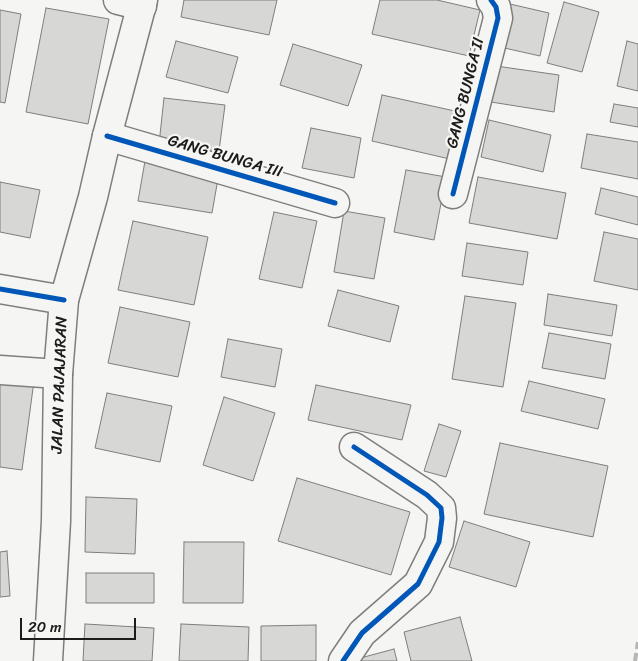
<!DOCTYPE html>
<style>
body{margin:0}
#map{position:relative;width:638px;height:661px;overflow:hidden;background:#f5f5f3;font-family:Sriracha,sans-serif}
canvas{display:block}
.scale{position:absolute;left:20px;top:618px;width:116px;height:22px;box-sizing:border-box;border:2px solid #1c1c1c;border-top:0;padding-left:6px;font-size:15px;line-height:18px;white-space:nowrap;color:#1c1c1c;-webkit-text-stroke:4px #f6f6f2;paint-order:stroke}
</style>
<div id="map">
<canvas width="638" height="661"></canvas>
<div class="scale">20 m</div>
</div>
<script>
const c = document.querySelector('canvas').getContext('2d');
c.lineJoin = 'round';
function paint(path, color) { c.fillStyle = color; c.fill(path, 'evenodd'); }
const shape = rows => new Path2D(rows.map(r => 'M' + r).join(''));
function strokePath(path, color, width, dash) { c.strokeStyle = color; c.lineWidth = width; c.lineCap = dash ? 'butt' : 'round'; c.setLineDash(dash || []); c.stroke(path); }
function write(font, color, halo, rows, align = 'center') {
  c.font = font + ' Sriracha,sans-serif'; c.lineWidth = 4.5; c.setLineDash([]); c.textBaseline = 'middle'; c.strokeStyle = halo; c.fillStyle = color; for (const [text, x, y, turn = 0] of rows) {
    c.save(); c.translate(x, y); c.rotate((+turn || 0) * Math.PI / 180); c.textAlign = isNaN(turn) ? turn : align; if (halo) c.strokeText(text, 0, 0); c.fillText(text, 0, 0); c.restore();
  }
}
const building = shape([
 [184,0,277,0,269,35,181,17,184,0],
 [380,0,437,0,480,10,469,56,372,34,380,0],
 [564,2,599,12,582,72,547,63,564,2],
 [510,4,549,13,540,56,500,47,510,4],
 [46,8,109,19,88,124,26,112,46,8],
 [0,10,21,14,5,103,0,102,0,10],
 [176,41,238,57,228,93,166,77,176,41],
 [627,41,638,44,638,91,617,86,627,41],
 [293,44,362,65,348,106,280,85,293,44],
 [496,66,559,75,554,112,491,102,496,66],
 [382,95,464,113,454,160,372,141,382,95],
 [164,98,225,105,219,151,159,144,164,98],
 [614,104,638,108,638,127,610,122,614,104],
 [489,120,551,135,543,172,481,157,489,120],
 [311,128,361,138,354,178,302,168,311,128],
 [587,134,638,142,638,179,581,168,587,134],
 [145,161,219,173,212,213,138,201,145,161],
 [406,170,446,177,434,240,394,232,406,170],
 [478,177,566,193,557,239,469,223,478,177],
 [0,182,40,190,30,238,0,232,0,182],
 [601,188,638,197,638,225,595,214,601,188],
 [344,211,385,218,374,279,334,272,344,211],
 [274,212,317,221,302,288,259,279,274,212],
 [133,221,208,237,194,305,118,290,133,221],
 [604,232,638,239,638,290,594,281,604,232],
 [467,243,528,252,523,285,462,276,467,243],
 [338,290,399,306,390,342,328,326,338,290],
 [548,294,617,305,612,336,544,325,548,294],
 [465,296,516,303,503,387,452,379,465,296],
 [120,307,190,322,178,377,108,363,120,307],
 [549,333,611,344,605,379,542,368,549,333],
 [228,339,282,349,275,387,221,377,228,339],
 [0,377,34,381,22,470,0,467,0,377],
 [529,381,605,399,598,429,521,411,529,381],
 [316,385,411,405,402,440,308,420,316,385],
 [107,393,172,406,160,462,95,448,107,393],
 [224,397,275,413,253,481,203,465,224,397],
 [439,424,461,431,446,477,424,471,439,424],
 [500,443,608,466,593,537,484,514,500,443],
 [297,478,410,512,391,575,278,541,297,478],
 [86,497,137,499,135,554,85,552,86,497],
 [464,521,530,542,516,587,449,567,464,521],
 [184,542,244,542,243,603,183,603,184,542],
 [7,551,10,596,0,597,0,552,7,551],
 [86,573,154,573,154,603,86,603,86,573],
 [460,617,472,661,411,661,404,632,460,617],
 [85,624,154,628,152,661,83,661,85,624],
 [181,624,249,627,248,661,179,661,181,624],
 [316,625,316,661,261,661,261,626,316,625],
 [394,649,397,661,353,661,353,660,394,649]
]);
paint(building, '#d7d7d6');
strokePath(building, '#7e7e7d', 1);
const street = shape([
 [118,0,142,6],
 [107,136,335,203],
 [453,194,498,18,496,7,491,0],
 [0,289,64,300],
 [0,370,58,374],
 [343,661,362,633,418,584,439,542,442,518,441,508,427,495,354,447]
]);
const secondary = shape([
 [48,661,56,521,58,374,64,300,93,197,107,136,143,0]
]);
strokePath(street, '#7e7e7d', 31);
strokePath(secondary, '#7e7e7d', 31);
strokePath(street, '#f5f5f3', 28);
strokePath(secondary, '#f5f5f3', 28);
strokePath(shape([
 [635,661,638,642]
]), '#b6b6b5', 4, [8, 4]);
strokePath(shape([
 [107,136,335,203],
 [453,194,498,18,496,7,491,0],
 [0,289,64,300],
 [343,661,362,633,418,584,439,542,442,518,441,508,427,495,354,447]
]), '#0057b8', 5);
write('16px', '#1c1c1c', '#f6f6f2', [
 ["GANG BUNGA II",466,93,-76],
 ["GANG BUNGA III",225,157,16],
 ["JALAN PAJAJARAN",60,385,-88]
]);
</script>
